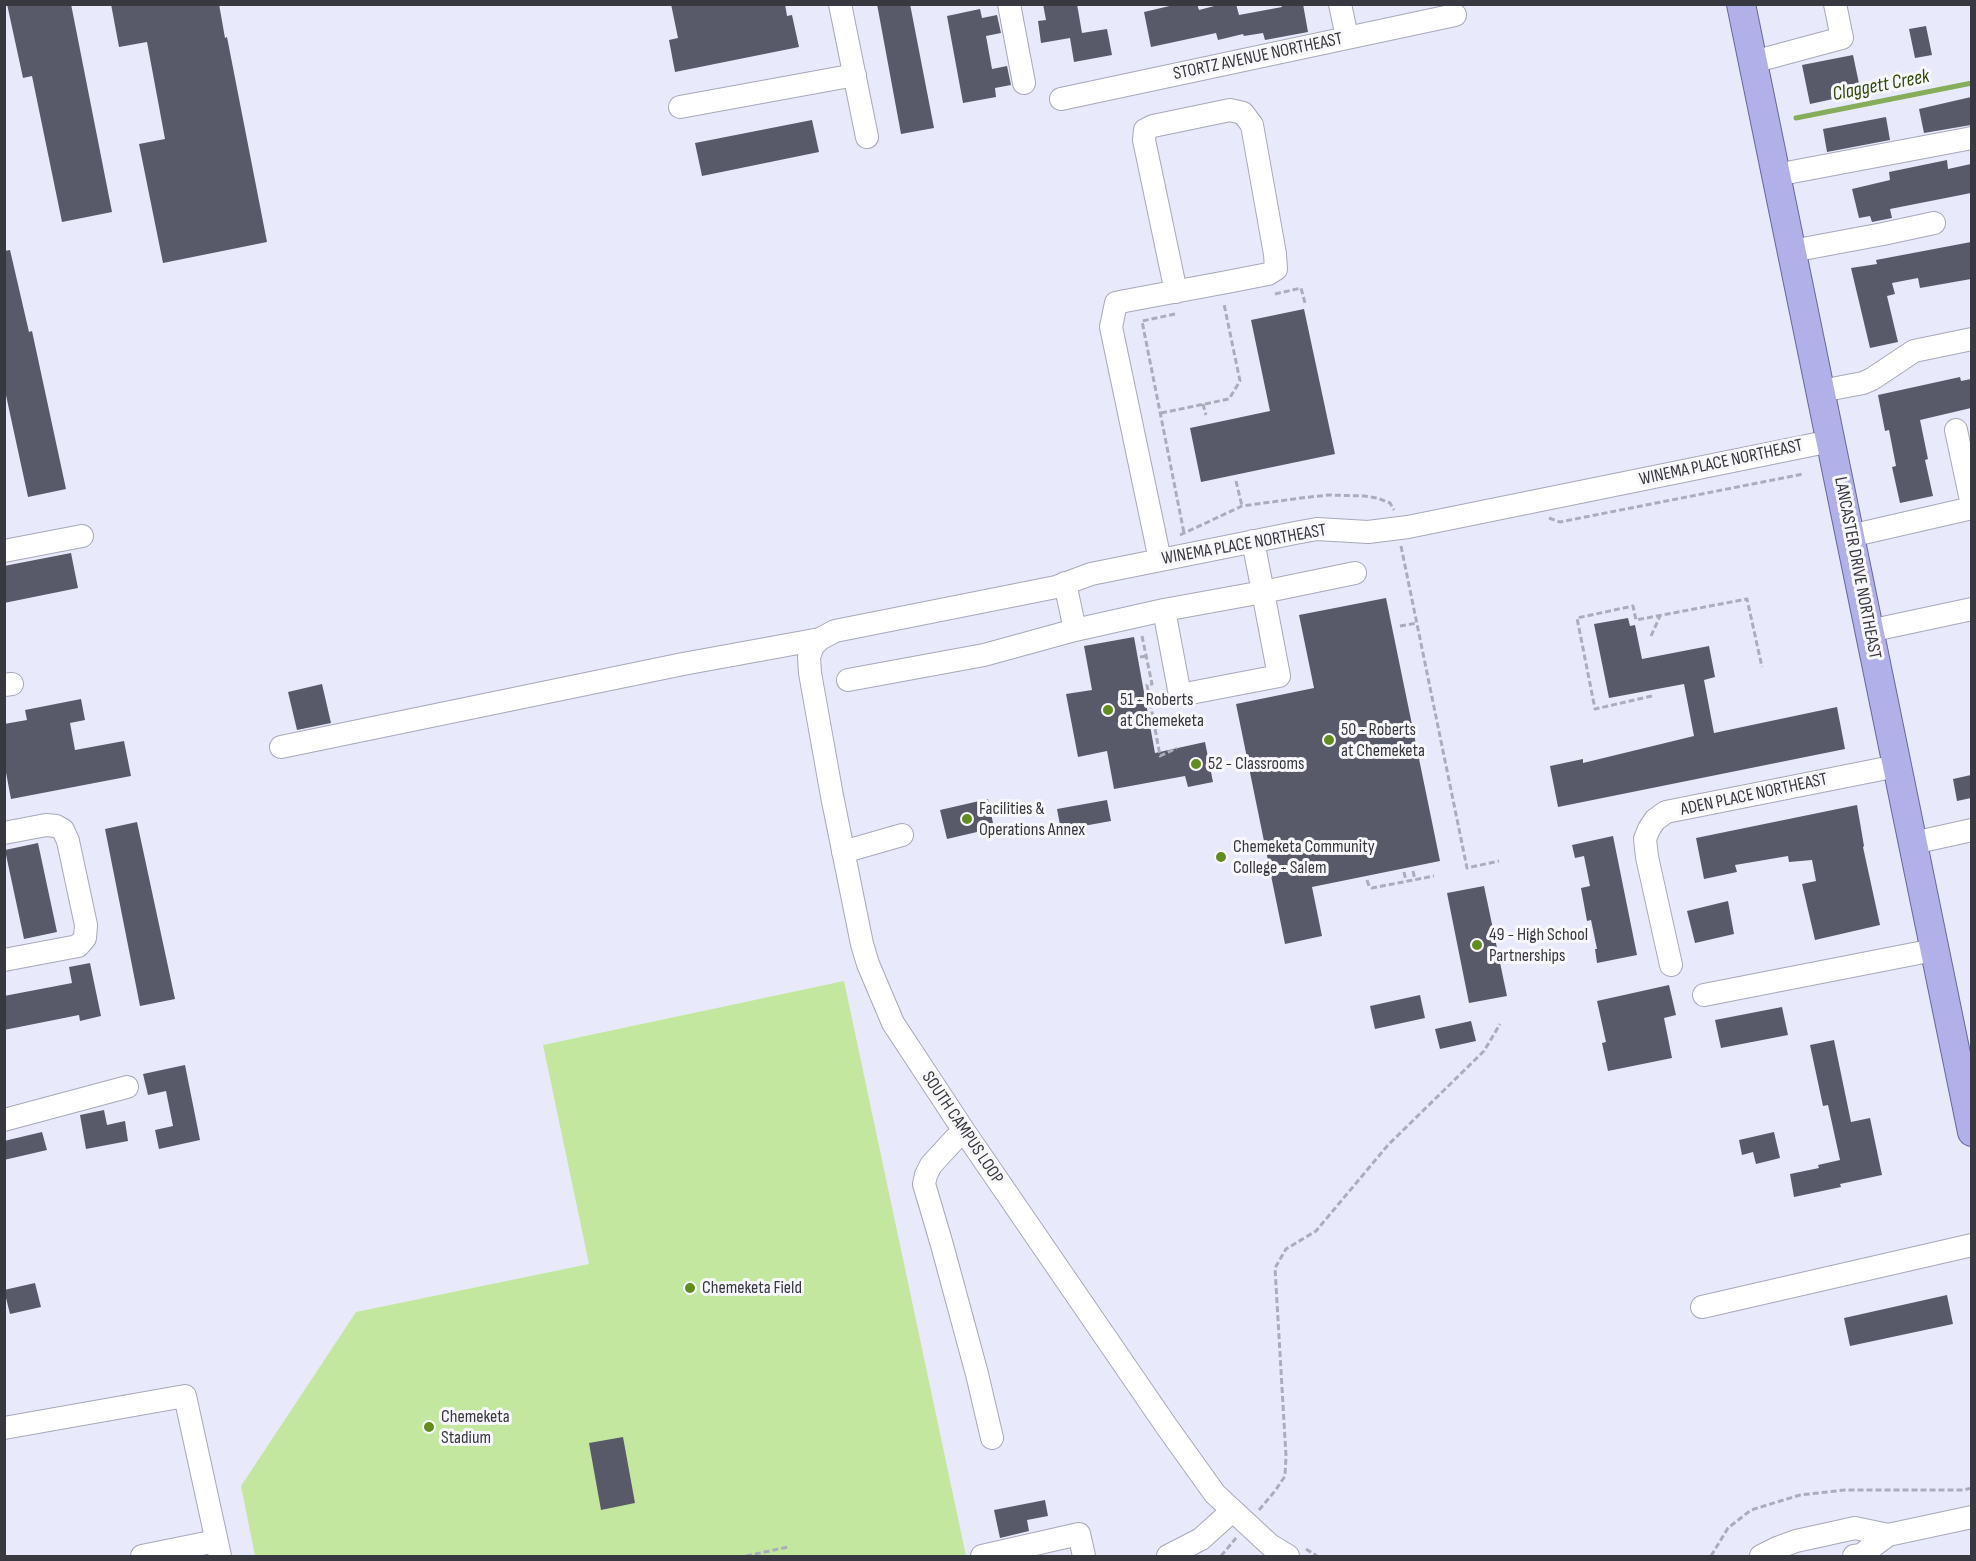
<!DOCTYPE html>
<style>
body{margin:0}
#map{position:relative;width:1976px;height:1561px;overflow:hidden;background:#e8eafc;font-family:"Sofia Sans Condensed",sans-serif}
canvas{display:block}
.frame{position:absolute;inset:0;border:6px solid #383940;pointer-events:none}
</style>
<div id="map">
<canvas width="1976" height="1561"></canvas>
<div class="frame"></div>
</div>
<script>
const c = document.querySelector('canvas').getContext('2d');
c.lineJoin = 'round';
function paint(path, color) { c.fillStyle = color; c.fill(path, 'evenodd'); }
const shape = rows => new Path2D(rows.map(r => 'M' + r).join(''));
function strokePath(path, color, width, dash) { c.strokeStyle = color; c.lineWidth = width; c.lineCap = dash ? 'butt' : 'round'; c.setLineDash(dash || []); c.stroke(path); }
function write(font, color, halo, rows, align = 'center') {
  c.font = font + ' "Sofia Sans Condensed",sans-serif'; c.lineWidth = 6; c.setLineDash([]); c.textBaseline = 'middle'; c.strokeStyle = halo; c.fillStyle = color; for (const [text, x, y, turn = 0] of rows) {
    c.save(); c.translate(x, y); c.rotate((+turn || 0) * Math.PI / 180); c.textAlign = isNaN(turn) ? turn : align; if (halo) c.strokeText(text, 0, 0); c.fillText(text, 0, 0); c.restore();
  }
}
paint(shape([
 [844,981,966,1556,255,1556,241,1486,356,1312,589,1264,543,1045]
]), '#c3e79e');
strokePath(shape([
 [1796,118,1972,83]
]), '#86ad5a', 5);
paint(shape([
 [7,4,71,4,112,212,62,222,32,76,23,78],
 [111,4,219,4,225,38,227,37,267,242,163,263,139,144,165,139,147,42,119,47],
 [671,4,785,4,787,16,792,15,799,47,675,72,669,40,678,38],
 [877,4,910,4,934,128,901,134],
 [1043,4,1077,4,1082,33,1107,29,1112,55,1074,62,1070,38,1041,43,1038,21,1046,20],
 [1178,4,1197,4,1199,10,1222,4,1236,4,1239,15,1282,7,1281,4,1303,4,1308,32,1265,40,1263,33,1244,36,1243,34,1218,40,1216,33,1151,47,1144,12],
 [980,9,982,18,997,15,1001,33,986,36,992,69,1007,66,1011,85,995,88,996,97,963,103,947,16],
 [1926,26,1932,55,1915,58,1909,29],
 [1853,55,1861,93,1810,104,1802,65],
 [1971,97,1971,125,1924,133,1919,109],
 [1886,117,1890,140,1827,152,1823,129],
 [812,120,819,152,702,176,695,143],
 [1947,160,1948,169,1971,164,1971,193,1890,209,1892,218,1872,222,1870,216,1859,218,1852,189,1890,180,1889,172],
 [1971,242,1971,279,1920,288,1918,278,1892,283,1895,294,1887,296,1898,342,1870,348,1851,268,1877,264,1876,260],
 [10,250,29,332,32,331,66,489,28,497,4,386,4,251],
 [1304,309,1335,454,1201,482,1190,428,1270,411,1251,320],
 [1960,377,1961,381,1971,379,1971,408,1920,420,1928,459,1925,460,1933,496,1900,503,1892,467,1896,466,1889,430,1885,431,1878,395],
 [71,553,78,588,4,603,4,566],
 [1386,598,1440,861,1312,887,1322,936,1285,944,1236,704,1314,688,1299,615],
 [1628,618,1630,626,1635,625,1642,659,1709,646,1715,677,1704,680,1714,733,1837,707,1845,749,1558,807,1550,766,1583,759,1583,763,1694,736,1684,684,1609,698,1594,624],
 [1134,637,1155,753,1205,742,1213,782,1188,787,1185,776,1114,789,1107,751,1078,757,1066,694,1092,690,1084,646],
 [322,684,331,723,297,730,288,692],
 [81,699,85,720,70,723,75,750,124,741,131,776,11,799,4,762,4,724,27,720,25,710],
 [1971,775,1971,798,1957,801,1953,779],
 [988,799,994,828,947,839,940,810],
 [1107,800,1111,821,1061,830,1057,809],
 [1857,805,1864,846,1863,847,1880,925,1815,940,1802,884,1816,881,1812,860,1789,862,1788,856,1735,865,1737,872,1704,879,1696,838],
 [137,822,175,999,140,1006,105,829],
 [1613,836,1637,955,1597,963,1595,949,1597,949,1591,920,1587,921,1581,888,1590,886,1584,856,1575,858,1572,845],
 [38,843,57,932,24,939,5,850],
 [1484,886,1507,996,1469,1003,1447,893],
 [1728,901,1734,934,1695,943,1687,911],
 [90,963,101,1016,80,1021,79,1015,4,1030,4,996,72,983,69,967],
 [1669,985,1676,1015,1664,1018,1672,1058,1608,1071,1602,1043,1606,1042,1597,1001],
 [1420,995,1425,1018,1375,1029,1370,1006],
 [1782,1007,1788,1035,1721,1048,1715,1020],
 [1471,1021,1476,1041,1440,1049,1435,1029],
 [1834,1040,1851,1122,1870,1118,1882,1175,1840,1184,1841,1187,1794,1197,1790,1174,1819,1168,1818,1165,1840,1160,1828,1105,1823,1106,1810,1045],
 [185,1065,200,1140,159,1149,155,1130,173,1126,166,1091,148,1095,143,1074],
 [104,1110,107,1125,125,1121,128,1141,86,1149,80,1115],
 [42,1132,47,1150,4,1160,4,1141],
 [1774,1132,1780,1158,1756,1164,1753,1152,1742,1155,1739,1140],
 [35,1283,41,1307,10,1314,4,1290],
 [1947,1295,1953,1324,1850,1346,1844,1318],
 [623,1437,635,1503,601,1510,589,1443],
 [1045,1500,1048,1516,1027,1520,1029,1531,1000,1538,994,1510]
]), '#595a69');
const minor = shape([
 [840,4,867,137],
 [1009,4,1024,83],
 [1340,4,1347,37],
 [1753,62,1842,38,1835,4],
 [1061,99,1455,15],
 [680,107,855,75],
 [1776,175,1972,138],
 [1792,251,1883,234,1934,223],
 [1821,391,1863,383,1872,379,1914,351,1972,339],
 [1956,430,1972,505],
 [1850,536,1972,508],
 [1253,541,1263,592,1355,573],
 [4,551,82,536],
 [1160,560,1111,327,1116,303,1125,301,1227,282,1268,274,1276,269,1275,254,1252,125,1243,113,1230,110,1153,126,1145,130,1144,140,1176,292],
 [1065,583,1075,630,1164,610],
 [1263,592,1279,676,1180,695,1164,610,1263,592],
 [1869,631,1972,609],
 [848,680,984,655,1075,630],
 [4,685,12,684],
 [281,747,683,664,820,639],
 [4,833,46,825,56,826,63,830,68,841,86,925,85,938,78,946,4,960],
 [1913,843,1972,830],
 [843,852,902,835],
 [1671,965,1647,857,1645,839,1649,829,1655,820,1666,812,1897,766],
 [1704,995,1934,950],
 [4,1120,127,1087],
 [964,1131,953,1141,931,1165,926,1175,924,1184,942,1245,977,1374,992,1438],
 [1702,1307,1972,1245],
 [4,1428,185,1396,220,1556],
 [142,1556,216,1541],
 [982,1556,1079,1534,1084,1556],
 [1168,1556,1201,1539,1232,1511],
 [1288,1556,1270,1545,1215,1494,1167,1427,964,1131,893,1023,868,964,862,944,832,796,810,673,809,657,813,646,820,639,835,631,1036,591,1056,587,1091,574,1295,533,1317,529,1368,532,1408,527,1831,441],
 [1761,1556,1777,1548,1796,1541,1855,1528,1888,1535],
 [1854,1556,1861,1555,1888,1535,1972,1517]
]);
const major = shape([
 [1741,4,1972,1132]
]);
strokePath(minor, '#a7a8b9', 24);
strokePath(major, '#6565a3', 30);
strokePath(shape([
 [1275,294,1301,288,1305,303],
 [1175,314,1142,321,1184,533],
 [1203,404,1206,415],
 [1161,413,1229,399,1240,381,1224,304],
 [1236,481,1242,506],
 [1549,518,1560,522,1803,474],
 [1180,535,1242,506,1301,498,1329,495,1364,496,1377,498,1390,503,1394,510],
 [1401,546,1467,868,1499,861],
 [1400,626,1417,623],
 [1142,636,1152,684,1147,685,1160,756,1177,748],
 [1651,636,1660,616],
 [1140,657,1147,656],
 [1652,696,1595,709,1577,618,1633,606,1636,620,1747,599,1762,667],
 [1413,871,1415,880],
 [1404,872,1406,881],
 [1367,880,1369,886,1372,888,1434,876],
 [1259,1510,1275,1491,1285,1476,1286,1456,1275,1268,1286,1249,1316,1231,1388,1145,1484,1051,1500,1024],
 [1306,1549,1317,1556],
 [746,1556,788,1547],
 [1221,1556,1236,1538],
 [1711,1556,1728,1528,1751,1510,1800,1495,1845,1490,1963,1490,1972,1488]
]), '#abadbb', 3, [6, 3]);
strokePath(minor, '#fff', 22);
strokePath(major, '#b1b0e8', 28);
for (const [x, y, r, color] of [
 [1108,710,6,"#618d1e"],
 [1329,740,6,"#618d1e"],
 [1196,764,6,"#618d1e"],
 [967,819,6,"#618d1e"],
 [1221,857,6,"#618d1e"],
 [1477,945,6,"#618d1e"],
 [690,1288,6,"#618d1e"],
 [429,1427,6,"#618d1e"]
]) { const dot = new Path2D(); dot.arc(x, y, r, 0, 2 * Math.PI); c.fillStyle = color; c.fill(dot); strokePath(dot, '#f8f8fc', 2); }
write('18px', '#383940', '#f8f8fc', [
 ["STORTZ AVENUE NORTHEAST",1258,57,-12],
 ["WINEMA PLACE NORTHEAST",1721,463,-12],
 ["WINEMA PLACE NORTHEAST",1244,545,-10],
 ["LANCASTER DRIVE NORTHEAST",1857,568,79],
 ["ADEN PLACE NORTHEAST",1754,795,-12],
 ["SOUTH CAMPUS LOOP",962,1128,56]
]);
write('18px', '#383940', '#f8f8fc', [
 ["51 - Roberts",1120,700],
 ["at Chemeketa",1120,721],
 ["50 - Roberts",1341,730],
 ["at Chemeketa",1341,751],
 ["52 - Classrooms",1208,764],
 ["Facilities &",979,809],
 ["Operations Annex",979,830],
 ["Chemeketa Community",1233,847],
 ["College - Salem",1233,868],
 ["49 - High School",1489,935],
 ["Partnerships",1489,956],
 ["Chemeketa Field",702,1288],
 ["Chemeketa",441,1417],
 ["Stadium",441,1438]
], 'left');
write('italic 20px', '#31490d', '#f8f8fc', [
 ["Claggett Creek",1881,86,-11]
]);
</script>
